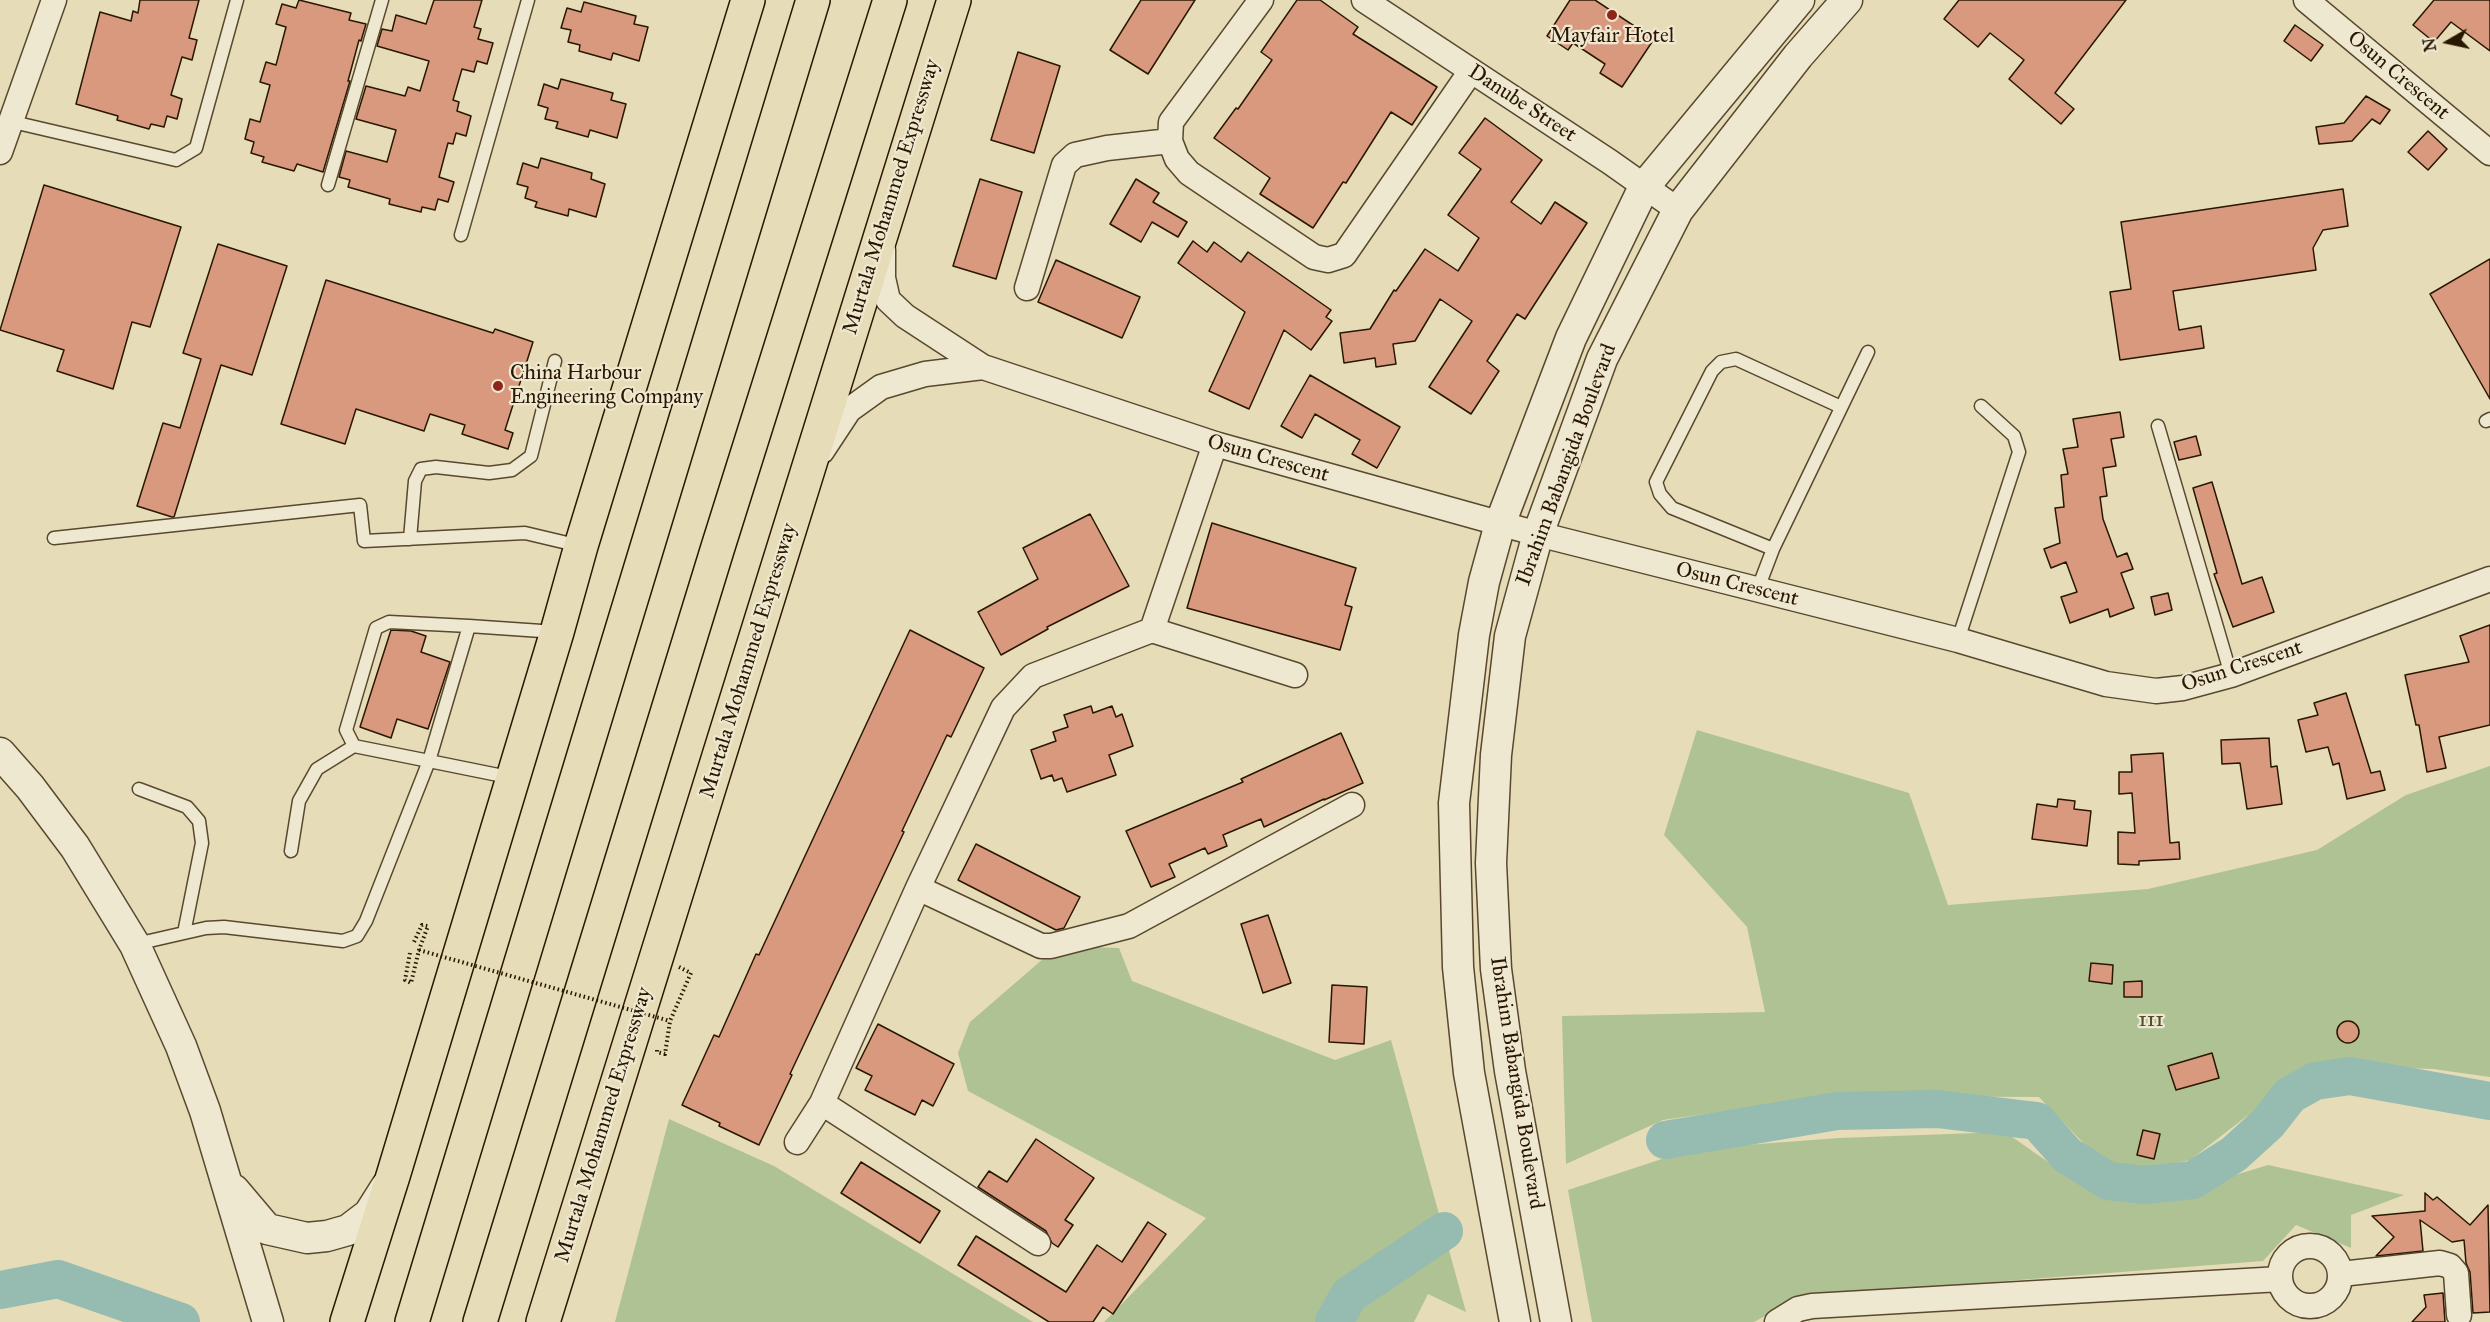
<!DOCTYPE html>
<style>
body{margin:0}
#map{position:relative;width:2490px;height:1322px;overflow:hidden;background:#e6dcb8;font-family:"IM FELL Great Primer",serif}
canvas{display:block}
.north{position:absolute;left:2418px;top:12px;width:60px;height:60px;-webkit-text-stroke:4px #efe8d1;paint-order:stroke;rotate:261deg;font-size:16px;font-weight:700;line-height:24px;text-align:center;color:#291700}
.north::after{content:'';display:block;margin:auto;width:21px;height:27px;background:#291700;clip-path:polygon(50% 0,100% 100%,50% 72%,0 100%)}
</style>
<div id="map">
<canvas width="2490" height="1322"></canvas>
<div class="north">N</div>
</div>
<script>
const c = document.querySelector('canvas').getContext('2d');
c.lineJoin = 'round';
function paint(path, color) { c.fillStyle = color; c.fill(path, 'evenodd'); }
const shape = rows => new Path2D(rows.map(r => 'M' + r).join(''));
function strokePath(path, color, width, dash) { c.strokeStyle = color; c.lineWidth = width; c.lineCap = dash ? 'butt' : 'round'; c.setLineDash(dash || []); c.stroke(path); }
function write(font, color, halo, rows, align = 'center') {
  c.font = font + ' "IM FELL Great Primer",serif'; c.lineWidth = 4.5; c.setLineDash([]); c.textBaseline = 'middle'; c.strokeStyle = halo; c.fillStyle = color; for (const [text, x, y, turn = 0] of rows) {
    c.save(); c.translate(x, y); c.rotate((+turn || 0) * Math.PI / 180); c.textAlign = isNaN(turn) ? turn : align; if (halo) c.strokeText(text, 0, 0); c.fillText(text, 0, 0); c.restore();
  }
}
paint(shape([
 [1697,730,1909,793,1948,905,2148,889,2317,850,2406,795,2490,766,2490,1077,2433,1069,2313,1065,2190,1160,2136,1172,2095,1155,2039,1097,1831,1096,1663,1120,1566,1164,1562,1016,1765,1012,1747,927,1664,835],
 [1058,946,1119,948,1132,981,1335,1060,1391,1040,1466,1312,1428,1294,1414,1322,1104,1322,1206,1218,968,1091,958,1053,970,1022],
 [669,1119,774,1166,1033,1322,615,1322],
 [2005,1132,2058,1169,2144,1203,2268,1165,2404,1195,2351,1215,2351,1248,2296,1225,2263,1261,1800,1297,1754,1322,1592,1322,1568,1190,1692,1149,1839,1138]
]), '#afc293');
strokePath(shape([
 [1665,1140,1837,1111,1937,1109,2037,1121,2067,1155,2108,1181,2145,1185,2193,1180,2234,1154,2268,1123,2290,1095,2315,1081,2350,1076,2490,1101],
 [0,1290,58,1279,181,1322],
 [1334,1322,1349,1295,1444,1231]
]), '#96bbb0', 38);
const building = shape([
 [140,0,199,0,189,38,197,40,192,60,182,57,171,95,182,99,177,119,167,116,164,127,151,124,149,129,117,120,118,116,76,104,100,12,131,21,133,11,138,13,140,0],
 [299,0,351,13,349,20,366,24,361,41,359,40,348,81,350,81,323,172,297,164,294,171,262,162,264,157,251,153,254,142,245,139,250,119,260,122,270,85,260,82,266,62,276,65,286,27,276,24,282,4,296,8,299,0],
 [434,0,482,0,474,27,481,29,478,39,493,43,487,64,477,61,474,72,462,69,453,100,459,102,457,111,471,116,466,136,456,133,453,144,448,143,439,177,454,182,448,202,438,199,435,210,422,207,421,212,389,204,390,199,348,187,350,180,339,177,346,151,387,162,396,130,356,119,366,86,405,96,408,87,420,91,429,61,377,46,382,29,392,31,396,15,426,24,434,0],
 [1141,0,1195,0,1148,74,1110,50,1141,0],
 [1297,0,1320,0,1358,27,1353,34,1437,87,1412,125,1391,112,1346,183,1343,182,1313,228,1260,194,1270,178,1214,138,1236,108,1238,109,1272,60,1261,52,1297,0],
 [1570,0,1595,0,1654,39,1622,87,1600,73,1605,64,1573,43,1568,50,1547,36,1570,0],
 [1959,0,2126,0,2055,93,2074,109,2061,124,2009,79,2024,60,1990,33,1978,47,1944,19,1959,0],
 [2434,0,2490,0,2490,51,2451,22,2434,42,2413,25,2434,0],
 [584,2,636,16,634,24,648,27,639,61,613,53,611,60,579,51,580,45,568,42,571,30,561,28,567,8,581,12,584,2],
 [2295,25,2323,45,2311,61,2284,41,2295,25],
 [1018,52,1060,66,1034,153,991,140,1018,52],
 [561,79,613,93,611,100,626,104,617,138,590,130,588,137,556,128,558,122,545,119,548,108,538,105,544,84,558,89,561,79],
 [2366,96,2390,110,2380,124,2372,119,2352,141,2319,144,2316,127,2344,123,2366,96],
 [1485,118,1542,160,1511,202,1541,224,1555,202,1587,223,1525,319,1517,314,1487,361,1499,371,1471,414,1429,387,1472,321,1440,299,1415,341,1393,344,1396,364,1376,367,1375,358,1344,363,1340,333,1370,329,1394,290,1396,291,1425,249,1458,271,1479,238,1448,215,1481,169,1459,153,1485,118],
 [2428,131,2447,149,2428,170,2408,152,2428,131],
 [541,158,592,173,591,179,605,184,596,217,569,209,568,216,535,207,537,202,525,198,528,187,517,184,523,163,538,168,541,158],
 [980,179,1022,192,996,279,953,266,980,179],
 [1136,179,1159,193,1153,202,1187,222,1178,237,1152,222,1141,242,1110,224,1136,179],
 [44,185,181,227,150,327,132,322,113,389,57,371,64,350,0,330,44,185],
 [2343,189,2348,226,2323,230,2313,248,2316,270,2173,291,2179,330,2201,326,2204,348,2120,360,2110,292,2131,289,2121,222,2343,189],
 [1193,241,1207,252,1214,242,1241,262,1248,252,1331,310,1326,317,1332,321,1311,350,1284,330,1249,409,1209,391,1245,312,1178,263,1193,241],
 [218,244,287,266,252,375,221,365,174,517,172,517,137,506,163,423,180,428,201,359,183,353,218,244],
 [2490,259,2490,399,2430,294,2490,259],
 [1056,260,1140,297,1122,338,1038,302,1056,260],
 [326,280,493,333,495,329,533,342,505,430,513,433,508,449,462,434,465,425,430,414,424,431,356,409,345,444,281,424,326,280],
 [1310,375,1400,427,1377,468,1352,454,1360,440,1315,414,1302,438,1281,426,1310,375],
 [2120,412,2124,437,2111,439,2116,466,2103,468,2107,496,2100,497,2103,519,2117,557,2127,553,2133,569,2121,573,2134,608,2110,617,2108,609,2070,623,2061,597,2077,592,2066,562,2051,568,2044,549,2060,543,2055,508,2064,507,2061,475,2068,474,2063,449,2078,447,2073,419,2120,412],
 [2196,436,2201,455,2179,460,2174,442,2196,436],
 [2212,482,2242,584,2262,577,2274,612,2233,627,2214,574,2217,573,2193,488,2212,482],
 [1090,514,1129,586,1047,627,1048,629,1001,655,978,612,1038,579,1023,548,1090,514],
 [1212,523,1356,568,1345,605,1352,607,1340,650,1187,608,1212,523],
 [2168,593,2172,610,2155,615,2151,597,2168,593],
 [2490,625,2490,725,2439,737,2446,768,2427,772,2419,725,2416,725,2405,675,2469,662,2460,636,2490,625],
 [391,630,411,631,426,636,421,652,450,662,428,729,397,719,391,738,360,727,391,630],
 [910,630,984,668,951,737,947,735,902,831,904,832,790,1074,792,1075,759,1145,719,1126,720,1123,682,1105,714,1035,719,1037,756,954,759,955,910,630],
 [2346,693,2371,773,2380,771,2385,790,2347,799,2339,763,2333,765,2328,747,2306,752,2298,720,2318,715,2314,703,2346,693],
 [1091,706,1093,713,1112,706,1116,717,1122,714,1133,746,1109,755,1116,775,1067,792,1062,778,1054,781,1052,775,1041,779,1031,750,1056,741,1053,732,1068,727,1064,715,1091,706],
 [1341,733,1363,783,1324,800,1324,799,1264,827,1261,819,1223,835,1227,846,1208,854,1205,848,1169,864,1175,877,1151,887,1126,831,1243,782,1241,779,1341,733],
 [2269,738,2271,767,2277,766,2282,804,2247,809,2240,763,2222,764,2221,740,2269,738],
 [2163,753,2170,843,2179,842,2180,859,2139,861,2139,865,2118,864,2118,832,2135,833,2132,793,2119,794,2119,772,2132,772,2131,755,2163,753],
 [2058,799,2075,801,2074,809,2091,811,2087,846,2032,839,2037,804,2057,807,2058,799],
 [976,844,1080,897,1064,928,1056,930,958,880,976,844],
 [1268,915,1291,983,1263,993,1241,924,1268,915],
 [2091,963,2113,965,2112,984,2089,981,2091,963],
 [2142,981,2142,997,2124,997,2124,982,2142,981],
 [1332,985,1367,987,1364,1044,1329,1042,1332,985],
 '2337 1032a11 11 0 1 1 22 0a11 11 0 1 1-22 0Z',
 [878,1024,954,1064,933,1106,922,1100,915,1115,865,1090,872,1076,856,1068,878,1024],
 [2212,1053,2219,1078,2176,1090,2168,1066,2212,1053],
 [2143,1130,2160,1134,2154,1159,2137,1155,2143,1130],
 [1036,1139,1094,1178,1065,1220,1073,1225,1058,1247,1052,1243,1046,1231,978,1187,989,1171,1007,1182,1036,1139],
 [861,1162,940,1211,920,1243,841,1193,861,1162],
 [2425,1193,2433,1200,2437,1197,2470,1225,2488,1205,2490,1312,2473,1313,2470,1272,2466,1263,2464,1240,2452,1242,2420,1220,2423,1251,2376,1256,2394,1237,2372,1216,2425,1211,2425,1193],
 [1148,1222,1166,1234,1113,1314,1103,1307,1093,1322,1049,1322,958,1265,976,1236,1066,1292,1097,1245,1122,1262,1148,1222],
 [2443,1293,2445,1322,2412,1322,2426,1307,2424,1295,2443,1293]
]);
paint(building, '#d8997f');
strokePath(building, '#291700', 1.5);
const service = shape([
 [13,122,176,160,196,148,237,0],
 [328,185,382,0],
 [461,235,528,0],
 [2486,421,2490,419],
 [2158,426,2231,675],
 [54,538,360,505,364,541,525,533,580,546],
 [410,539,415,481,421,469,436,467,489,473,512,470,531,456,555,361],
 [1773,549,1672,508,1660,494,1656,482,1712,371,1721,362,1736,359,1841,407],
 [1757,591,1773,549,1868,352],
 [1958,640,2019,452,2014,436,1981,406],
 [513,778,429,761,469,626,556,632],
 [139,789,187,807,199,821,202,843,184,933],
 [291,851,299,801,317,769,354,746],
 [136,944,206,928,224,927,343,941,357,936,366,921,429,761,354,746,346,730,376,628,389,622,469,626]
]);
const minor = shape([
 [1261,0,1171,122,1170,141,1177,159,1189,173,1314,257,1328,260,1344,255,1471,71],
 [1364,0,1610,162,1678,210],
 [2306,0,2490,153],
 [0,152,54,0],
 [883,250,883,278,888,300,905,316,983,367,1215,444,1538,534,1958,640,2106,684,2156,691,2183,688,2231,675,2490,579],
 [1027,288,1064,165,1075,155,1107,148,1170,141],
 [822,451,849,410,881,387,925,374,983,367],
 [1152,630,1295,675],
 [918,888,1041,946,1051,946,1129,926,1352,805],
 [822,1103,1038,1243],
 [797,1142,822,1103,918,888,1003,708,1033,676,1152,630,1215,444],
 '2280 1276a30 30 0 1 1 60 0a30 30 0 1 1-60 0Z',
 [2341,1274,2440,1263,2450,1266,2456,1273,2459,1315],
 [1777,1322,1798,1309,1812,1306,2280,1279]
]);
const tertiary = shape([
 [0,753,30,787,75,847,135,945,181,1046,205,1111,268,1322],
 [234,1190,267,1229,307,1238,327,1236,348,1230,369,1214,386,1187],
 [1515,1322,1469,1073,1458,967,1454,803,1474,635,1484,582,1500,524,1571,338,1644,187,1799,0],
 [1556,1322,1510,1071,1496,969,1491,863,1496,755,1510,636,1538,534,1602,359,1678,210,1798,56,1847,0]
]);
const trunk = shape([
 [347,1322,393,1176,557,632,581,546,748,0],
 [543,1322,954,0]
]);
const motorway = shape([
 [412,1322,813,0],
 [480,1322,718,547,890,0]
]);
strokePath(service, '#58482e', 15);
strokePath(minor, '#58482e', 27);
strokePath(tertiary, '#58482e', 33);
strokePath(trunk, '#291700', 36);
strokePath(motorway, '#291700', 36);
strokePath(shape([
 [410,953,405,980,411,983,419,950,428,926,422,925,413,944],
 [657,1050,657,1052,665,1054,670,1021,691,973,679,967]
]), '#291700', 4, [1.5, 3]);
strokePath(service, '#efe8d1', 12);
strokePath(minor, '#efe8d1', 24);
strokePath(tertiary, '#efe8d1', 30);
strokePath(trunk, '#e6dcb8', 33);
strokePath(motorway, '#e6dcb8', 33);
strokePath(shape([
 [419,950,670,1021]
]), '#291700', 4, [1.5, 3]);
for (const [x, y, r, color] of [
 [1612,15,6,"#8f2418"],
 [498,386,6,"#8f2418"]
]) { const dot = new Path2D(); dot.arc(x, y, r, 0, 2 * Math.PI); c.fillStyle = color; c.fill(dot); strokePath(dot, '#efe8d1', 2); }
write('21px', '#291700', '#efe8d1', [
 ["Mayfair Hotel",1612,37],
 ["China Harbour",510,374,"left"],
 ["Engineering Company",510,398,"left"]
]);
write('21px', '#291700', '#efe8d1', [
 ["Osun Crescent",2398,76,40],
 ["Danube Street",1522,104,33],
 ["Murtala Mohammed Expressway",892,197,-73],
 ["Osun Crescent",1268,459,16],
 ["Ibrahim Babangida Boulevard",1567,465,-70],
 ["Osun Crescent",1737,585,14],
 ["Murtala Mohammed Expressway",749,661,-73],
 ["Osun Crescent",2242,667,-18],
 ["Ibrahim Babangida Boulevard",1516,1083,81],
 ["Murtala Mohammed Expressway",604,1125,-73]
]);
write('italic 21px', '#514a2c', '#efe8d1', [
 ["111",2151,1021]
]);
</script>
